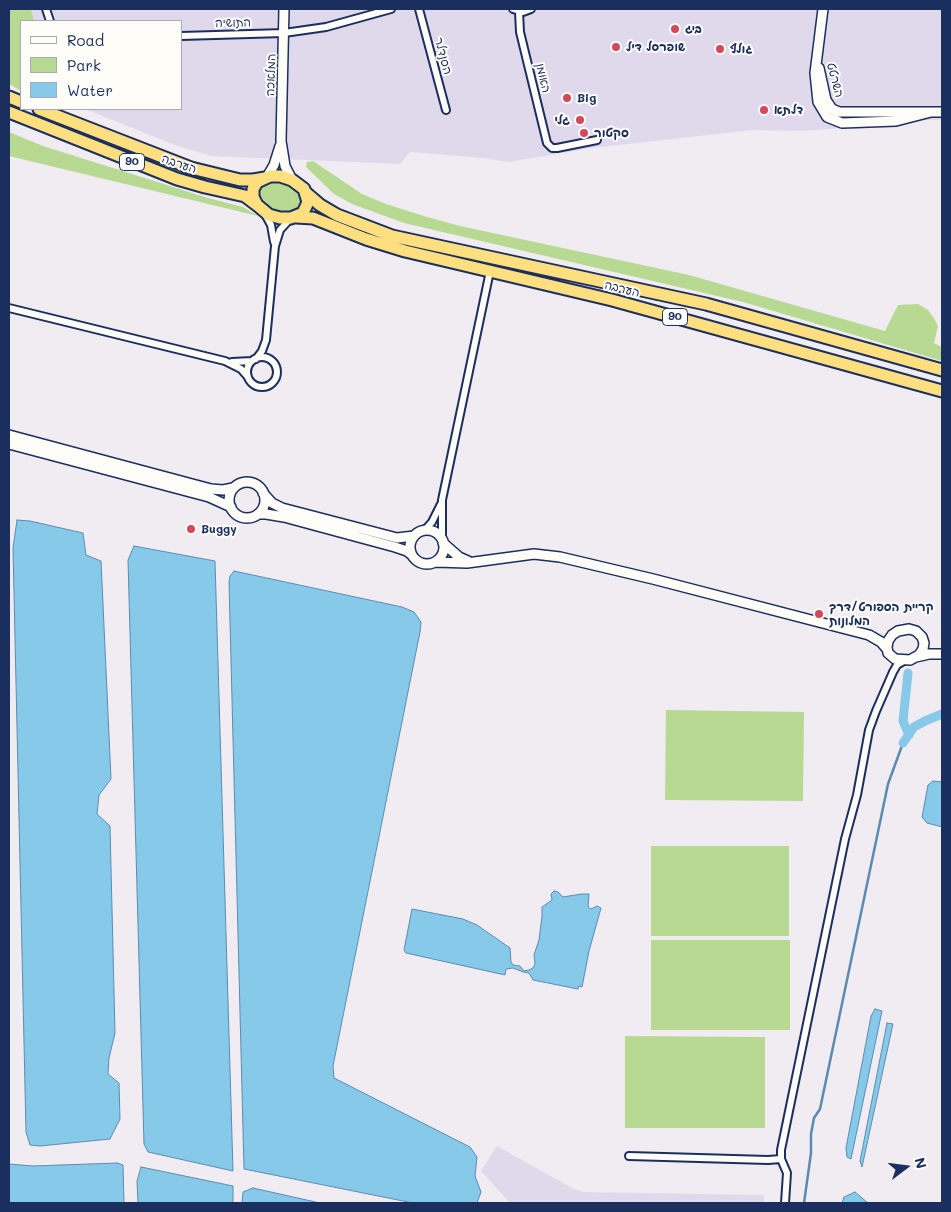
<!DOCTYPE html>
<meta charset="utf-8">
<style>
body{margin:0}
#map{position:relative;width:951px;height:1212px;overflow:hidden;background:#f0ecf2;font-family:Mali,sans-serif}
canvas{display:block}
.frame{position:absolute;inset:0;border:10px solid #1b2f5e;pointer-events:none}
.legend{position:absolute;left:20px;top:20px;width:162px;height:90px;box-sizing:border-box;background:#fdfcf7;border:1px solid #a3aaba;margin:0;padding:6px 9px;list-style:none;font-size:15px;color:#1b2f5e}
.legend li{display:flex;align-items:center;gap:10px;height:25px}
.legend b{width:25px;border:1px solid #a3aaba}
.north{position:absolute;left:881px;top:1142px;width:50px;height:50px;-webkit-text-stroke:4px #fdfcf7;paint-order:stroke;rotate:75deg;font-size:14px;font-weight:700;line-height:20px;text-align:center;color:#1b2f5e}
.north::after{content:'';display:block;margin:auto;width:18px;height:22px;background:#1b2f5e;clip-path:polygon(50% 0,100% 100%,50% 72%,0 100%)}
</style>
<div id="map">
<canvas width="951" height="1212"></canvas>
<div class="frame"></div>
<ul class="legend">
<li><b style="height:6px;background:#fdfcf7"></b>Road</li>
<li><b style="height:14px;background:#b8d992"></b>Park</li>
<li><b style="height:14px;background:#87c9e8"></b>Water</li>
</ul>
<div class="north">N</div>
</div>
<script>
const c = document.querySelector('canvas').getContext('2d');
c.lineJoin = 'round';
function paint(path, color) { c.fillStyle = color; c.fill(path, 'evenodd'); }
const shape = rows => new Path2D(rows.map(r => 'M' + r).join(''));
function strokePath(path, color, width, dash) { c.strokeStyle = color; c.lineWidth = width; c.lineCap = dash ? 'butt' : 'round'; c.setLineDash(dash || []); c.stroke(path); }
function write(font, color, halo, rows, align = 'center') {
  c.font = font + ' Mali,"Playpen Sans Hebrew",sans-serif'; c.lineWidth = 4; c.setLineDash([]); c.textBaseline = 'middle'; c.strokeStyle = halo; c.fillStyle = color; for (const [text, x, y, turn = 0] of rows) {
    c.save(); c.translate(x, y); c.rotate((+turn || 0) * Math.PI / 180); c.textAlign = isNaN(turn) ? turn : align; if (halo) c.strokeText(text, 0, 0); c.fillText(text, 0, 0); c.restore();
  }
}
paint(shape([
 [9,9,942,9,942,120,925,120,906,123,803,131,753,130,592,148,509,162,483,158,410,152,400,164,211,156,175,145,85,109,181,109,181,21,21,21],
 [497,1146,572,1188,583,1192,764,1195,763,1203,510,1203,481,1171]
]), '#e0d9ec');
paint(shape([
 [9,9,31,9,34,21,21,21,21,91,9,84],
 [9,132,43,146,208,198,243,207,258,216,9,156],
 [313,161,362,194,386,204,427,217,460,226,689,275,885,331,898,305,918,304,928,310,935,320,938,326,934,343,942,347,942,361,743,302,404,223,352,204,334,194,306,167,307,162],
 [270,181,285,182,300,192,304,205,294,213,276,213,258,200,258,188],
 [666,710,804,712,803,801,665,800],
 [651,846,789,846,789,936,651,936],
 [651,940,790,940,790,1030,651,1030],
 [625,1036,765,1037,765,1128,625,1128]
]), '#b8d992');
const water = shape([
 [17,520,30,521,83,533,86,555,101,561,111,779,99,795,97,814,110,826,115,1033,109,1058,108,1074,119,1083,120,1119,110,1139,40,1146,30,1145,26,1132,13,548,17,520],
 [134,546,215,561,233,1171,148,1152,144,1144,128,560,134,546],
 [234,571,402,607,414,612,421,622,420,632,333,1066,334,1078,470,1147,477,1157,475,1176,481,1192,477,1203,413,1203,244,1169,229,582,230,576,234,571],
 [933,781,942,782,942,827,927,823,922,817,928,785,933,781],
 [554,891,558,892,563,897,581,894,589,894,588,907,591,909,597,906,601,908,589,951,582,987,579,986,578,989,533,980,529,973,523,972,513,968,506,969,505,975,406,953,404,950,412,909,463,919,477,925,510,948,511,962,513,965,520,966,524,971,529,970,533,968,535,964,534,955,539,940,542,916,542,907,552,900,551,894,554,891],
 [875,1009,882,1011,851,1159,847,1157,846,1148,871,1016,875,1009],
 [887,1023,893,1024,862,1167,860,1161,887,1023],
 [117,1163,123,1165,124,1203,9,1203,9,1164,33,1166,117,1163],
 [141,1167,233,1186,233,1203,138,1203,137,1181,141,1167],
 [253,1188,320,1203,242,1203,243,1192,253,1188],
 [855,1192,868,1203,842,1203,844,1197,855,1192]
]);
paint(water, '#87c9e8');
strokePath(water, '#5c8bb1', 1);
strokePath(shape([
 [804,1203,811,1153,811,1134,814,1118,820,1109,888,784,903,743]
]), '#5c8bb1', 2.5);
strokePath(shape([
 [908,673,903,721,909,735],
 [903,743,914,727,925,721,942,714]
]), '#87c9e8', 9);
const street = shape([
 [46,9,50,21],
 [419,9,446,110],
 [513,9,523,12,531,9],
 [519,12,520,32,547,143,552,148,557,148,597,140],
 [181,36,284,33,326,27,391,9],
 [265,214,271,225,274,242],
 [9,308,225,361,241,369,248,377],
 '247 372a15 15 0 1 1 30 0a15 15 0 1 1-30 0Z',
 [256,359,262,351,266,340,275,246,280,230,290,219],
 [232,362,252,361],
 [424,531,432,522,441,504],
 [442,539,442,500,490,271],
 [629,1156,768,1160,781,1159],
 [785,1203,787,1173,781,1159,781,1150,845,839,857,795,869,730,876,711,893,672,897,665,904,661]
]);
const secondary = shape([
 [284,9,281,141,285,166,292,180],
 [823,9,815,73,818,102,827,117,842,123,896,121,931,112],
 [819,68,826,100,832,109,839,112,942,112],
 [267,177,274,165,280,146],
 [9,435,211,489,223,490,233,488],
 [9,444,209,497,231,507],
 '229 500a18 18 0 1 1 36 0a18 18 0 1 1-36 0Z',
 [263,493,272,503,282,508,397,538,414,536],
 [258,514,266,514,284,517,395,547,407,551,412,555],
 '410 547a17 17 0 1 1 34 0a17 17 0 1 1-34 0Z',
 [443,543,459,557,468,561],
 [436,562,467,563,534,554,560,557,653,579,869,635,881,642,887,649],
 [909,629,916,631,922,637,924,643,923,649,919,655,910,660,895,659,888,653,887,647,888,641,892,635,898,631,909,629],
 [916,657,929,654,942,654]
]);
const highway = shape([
 [9,97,21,102],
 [39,109,191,168,240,180,253,180,265,178],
 [9,112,177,179,205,187,245,196,257,205],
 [270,176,280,176,292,180,304,189,308,202,303,213,291,218,280,218,269,215,257,205,253,197,253,189,257,182,270,176],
 [306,193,320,205,337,215,392,236,706,304,942,370],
 [296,217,313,218,366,239,405,251,612,300,942,391]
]);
strokePath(street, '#1b2f5e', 10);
strokePath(secondary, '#1b2f5e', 12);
strokePath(highway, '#1b2f5e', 15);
strokePath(street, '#fdfcf7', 6);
strokePath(secondary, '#fdfcf7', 9);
strokePath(highway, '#fedf80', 11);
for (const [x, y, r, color] of [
 [675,29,5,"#d1495b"],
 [616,47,5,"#d1495b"],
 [720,49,5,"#d1495b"],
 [567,98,5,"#d1495b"],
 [764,110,5,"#d1495b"],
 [580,120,5,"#d1495b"],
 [584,133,5,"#d1495b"],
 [191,529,5,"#d1495b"],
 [819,614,5,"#d1495b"]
]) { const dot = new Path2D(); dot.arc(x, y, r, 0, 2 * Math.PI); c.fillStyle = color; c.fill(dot); strokePath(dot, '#fdfcf7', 2); }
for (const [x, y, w] of [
 [132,162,25],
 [675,317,25]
]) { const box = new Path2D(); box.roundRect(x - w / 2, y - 8.5, w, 17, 4); c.fillStyle = '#fdfcf7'; c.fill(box); strokePath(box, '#1b2f5e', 1); }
write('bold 11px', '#1b2f5e', null, [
 ["90",132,162],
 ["90",675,317]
]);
write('12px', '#1b2f5e', '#fdfcf7', [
 ["התושיה",233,23,-1],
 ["הסנדלר",443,56,75],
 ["המלאכה",271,75,-88],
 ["האומן",543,78,77],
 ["השרטט",835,80,75],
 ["הערבה",179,164,19],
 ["הערבה",622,289,14]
]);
write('bold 12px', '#1b2f5e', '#fdfcf7', [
 ["ביג",685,29],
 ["שופרסל דיל",626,47],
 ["גולף",730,49],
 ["Big",577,98],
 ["דלתא",774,110],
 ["גלי",570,120,"right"],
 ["סקטור",594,133],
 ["Buggy",201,529],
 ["קריית הספורט/דרך",829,607],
 ["המלונות",829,621]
], 'left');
</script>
